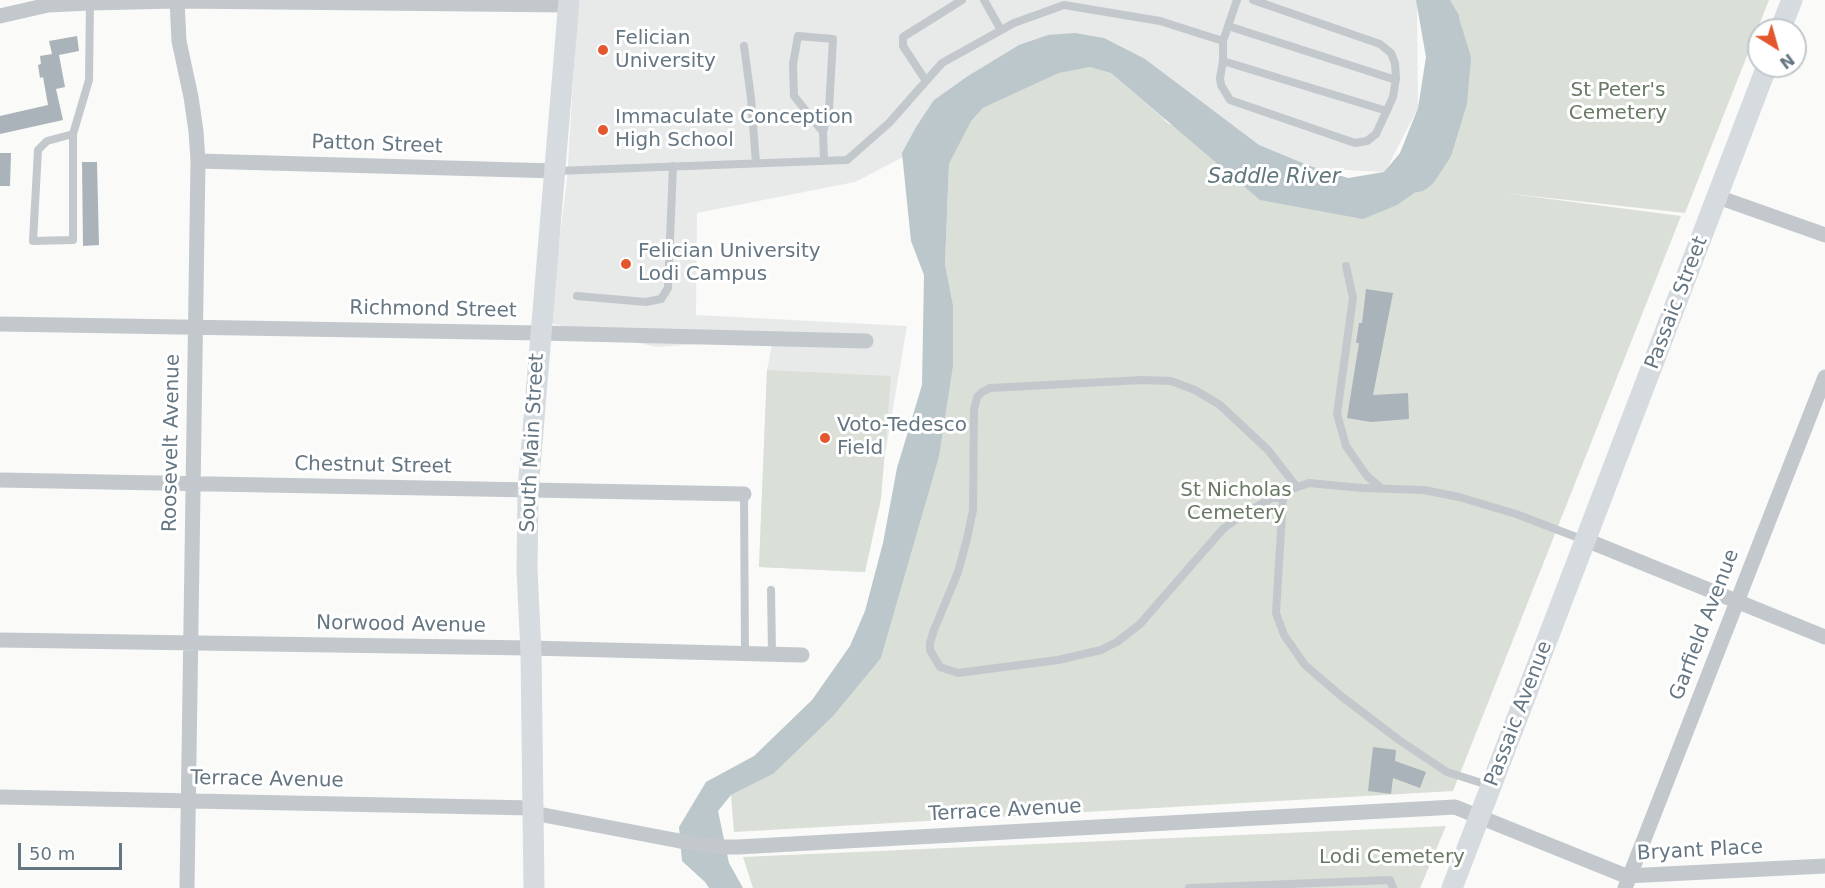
<!DOCTYPE html>
<style>
body{margin:0}
#map{position:relative;width:1825px;height:888px;overflow:hidden;background:#fafaf8;font-family:"DejaVu Sans",sans-serif}
canvas{display:block}
.north{position:absolute;left:1747px;top:18px;width:60px;height:60px;box-sizing:border-box;background:#fff;border:2px solid #c1c8cd;border-radius:50%;rotate:143deg;font-size:16px;font-weight:700;line-height:24px;text-align:center;color:#657683}
.north::after{content:'';display:block;margin:auto;width:21px;height:27px;background:#e4572e;clip-path:polygon(50% 0,100% 100%,50% 72%,0 100%)}
.scale{position:absolute;left:18px;top:843px;width:104px;height:27px;box-sizing:border-box;border:3px solid #657683;border-top:0;padding-left:8px;font-size:18px;line-height:21px;white-space:nowrap;color:#657683;-webkit-text-stroke:4px #fff;paint-order:stroke}
</style>
<div id="map">
<canvas width="1825" height="888"></canvas>
<div class="north">N</div>
<div class="scale">50 m</div>
</div>
<script>
const c = document.querySelector('canvas').getContext('2d');
c.lineJoin = 'round';
function paint(path, color) { c.fillStyle = color; c.fill(path, 'evenodd'); }
const shape = rows => new Path2D(rows.map(r => 'M' + r).join(''));
function strokePath(path, color, width, dash) { c.strokeStyle = color; c.lineWidth = width; c.lineCap = dash ? 'butt' : 'round'; c.setLineDash(dash || []); c.stroke(path); }
function write(font, color, halo, rows, align = 'center') {
  c.font = font + ' "DejaVu Sans",sans-serif'; c.lineWidth = 6; c.setLineDash([]); c.textBaseline = 'middle'; c.strokeStyle = halo; c.fillStyle = color; for (const [text, x, y, turn = 0] of rows) {
    c.save(); c.translate(x, y); c.rotate((+turn || 0) * Math.PI / 180); c.textAlign = isNaN(turn) ? turn : align; if (halo) c.strokeText(text, 0, 0); c.fillText(text, 0, 0); c.restore();
  }
}
paint(shape([
 [578,0,1416,0,1417,2,1418,108,1385,172,1287,167,1009,58,911,153,855,182,697,213,696,315,907,326,865,572,759,567,767,370,773,339,657,347,549,323,567,179]
]), '#e8e9e9');
paint(shape([
 [1450,0,1769,0,1685,213,1504,193,1681,216,1453,791,734,832,731,795,773,774,881,658,939,457,953,367,953,305,945,264,949,164,970,121,983,108,1059,73,1090,67,1111,73,1169,124,1397,205,1459,15],
 [767,370,891,376,881,499,865,572,759,567],
 [1446,826,1420,888,753,888,743,857]
]), '#dadfd7');
paint(shape([
 [1416,0,1450,0,1459,15,1455,103,1427,184,1397,205,1363,219,1260,200,1111,73,1090,67,1059,73,983,108,971,121,949,164,945,264,953,305,953,367,939,457,881,658,833,716,773,774,731,795,718,811,729,863,743,888,709,888,705,882,682,861,679,827,706,782,754,756,812,700,850,646,865,611,883,543,897,468,922,385,924,275,911,241,902,153,916,127,934,100,968,76,1019,45,1048,35,1075,33,1104,38,1145,59,1259,145,1310,166,1348,178,1384,172,1400,153,1418,108,1426,57]
]), '#bbc7cb');
strokePath(shape([
 [1418,179,1424,174,1439,151,1454,102,1458,59,1446,20,1435,0]
]), '#bbc7cb', 26);
paint(shape([
 [77,36,79,51,59,55,65,87,56,89,63,120,0,134,0,116,48,105,43,77,40,78,38,65,41,64,40,56,52,54,49,41],
 [0,153,11,153,10,186,0,186],
 [82,162,97,162,99,245,83,246],
 [1366,289,1393,293,1373,395,1408,393,1409,419,1371,422,1347,418,1359,343,1356,343,1359,323,1362,323],
 [1373,747,1396,750,1395,761,1426,772,1420,788,1393,778,1391,794,1368,791]
]), '#aab3b9');
strokePath(shape([
 [984,0,1001,30],
 [1228,26,1396,80],
 [1223,41,1223,61,1220,78,1221,85,1230,100,1355,143,1367,141,1376,134,1393,97,1396,78,1395,63,1391,53,1380,44,1253,0],
 [744,46,751,98,756,163],
 [1223,61,1387,111],
 [926,81,903,46,903,37,962,0],
 [823,132,794,96,793,64,798,36,833,39,829,109,823,132,824,160],
 [73,134,73,240,33,241,38,150,47,141,73,134,89,80,90,1],
 [556,171,847,160,889,123,942,63,1014,23,1064,5,1160,21,1223,41,1237,0],
 [1346,266,1353,298,1337,414,1346,446,1367,476,1381,488],
 [577,296,646,302,661,299,668,288,673,166],
 [744,494,745,653],
 [1283,498,1272,498,1239,517,1223,529,1140,624,1117,642,1101,650,1058,660,958,673,940,667,930,650,930,643,934,630,958,572,967,539,973,510,974,410,977,397,982,392,990,388,1142,380,1171,381,1195,390,1220,405,1268,450,1296,486],
 [771,590,772,654],
 [1491,786,1447,772,1399,740,1341,696,1305,665,1284,635,1276,613,1283,498,1289,490,1309,483,1362,488,1424,490,1459,497,1516,514,1584,540],
 [1189,888,1390,880,1393,888]
]), '#c3c8cc', 8);
strokePath(shape([
 [177,0,179,41,191,97,196,131,198,161,187,888],
 [0,16,48,5,90,3,177,1,568,5],
 [198,161,556,171],
 [1718,197,1825,235],
 [0,324,540,333,866,341],
 [0,480,744,494],
 [1586,540,1825,637],
 [0,640,530,648,802,655],
 [0,797,533,808],
 [533,813,680,841,718,847,738,847,1455,807,1626,876,1825,866],
 [1625,888,1825,377]
]), '#c3c8cc', 15);
strokePath(shape([
 [1780,30,1792,0],
 [534,888,531,652,527,570,528,490,569,0],
 [1452,888,1767,66]
]), '#d6dbdf', 21);
for (const [x, y, r, color] of [
 [603,50,6,"#e4572e"],
 [603,130,6,"#e4572e"],
 [626,264,6,"#e4572e"],
 [825,438,6,"#e4572e"]
]) { const dot = new Path2D(); dot.arc(x, y, r, 0, 2 * Math.PI); c.fillStyle = color; c.fill(dot); strokePath(dot, '#fff', 2); }
write('20px', '#657683', '#fff', [
 ["Felician",615,39],
 ["University",615,62],
 ["Immaculate Conception",615,118],
 ["High School",615,141],
 ["Felician University",638,252],
 ["Lodi Campus",638,275],
 ["Voto-Tedesco",837,426],
 ["Field",837,449]
], 'left');
write('20px', '#687a64', '#fff', [
 ["St Peter's",1618,91],
 ["Cemetery",1618,114],
 ["St Nicholas",1236,491],
 ["Cemetery",1236,514],
 ["Lodi Cemetery",1392,858]
]);
write('20px', '#657683', '#fff', [
 ["Patton Street",377,145,2],
 ["Passaic Street",1677,303,-69],
 ["Richmond Street",433,310,1],
 ["Roosevelt Avenue",172,443,-89],
 ["South Main Street",533,443,-87],
 ["Chestnut Street",373,466,1],
 ["Norwood Avenue",401,625,1],
 ["Garfield Avenue",1705,625,-69],
 ["Passaic Avenue",1519,714,-69],
 ["Terrace Avenue",267,780,1],
 ["Terrace Avenue",1005,811,-3],
 ["Bryant Place",1700,851,-3]
]);
write('italic 21px', '#60757c', '#fff', [
 ["Saddle River",1274,178]
]);
</script>
